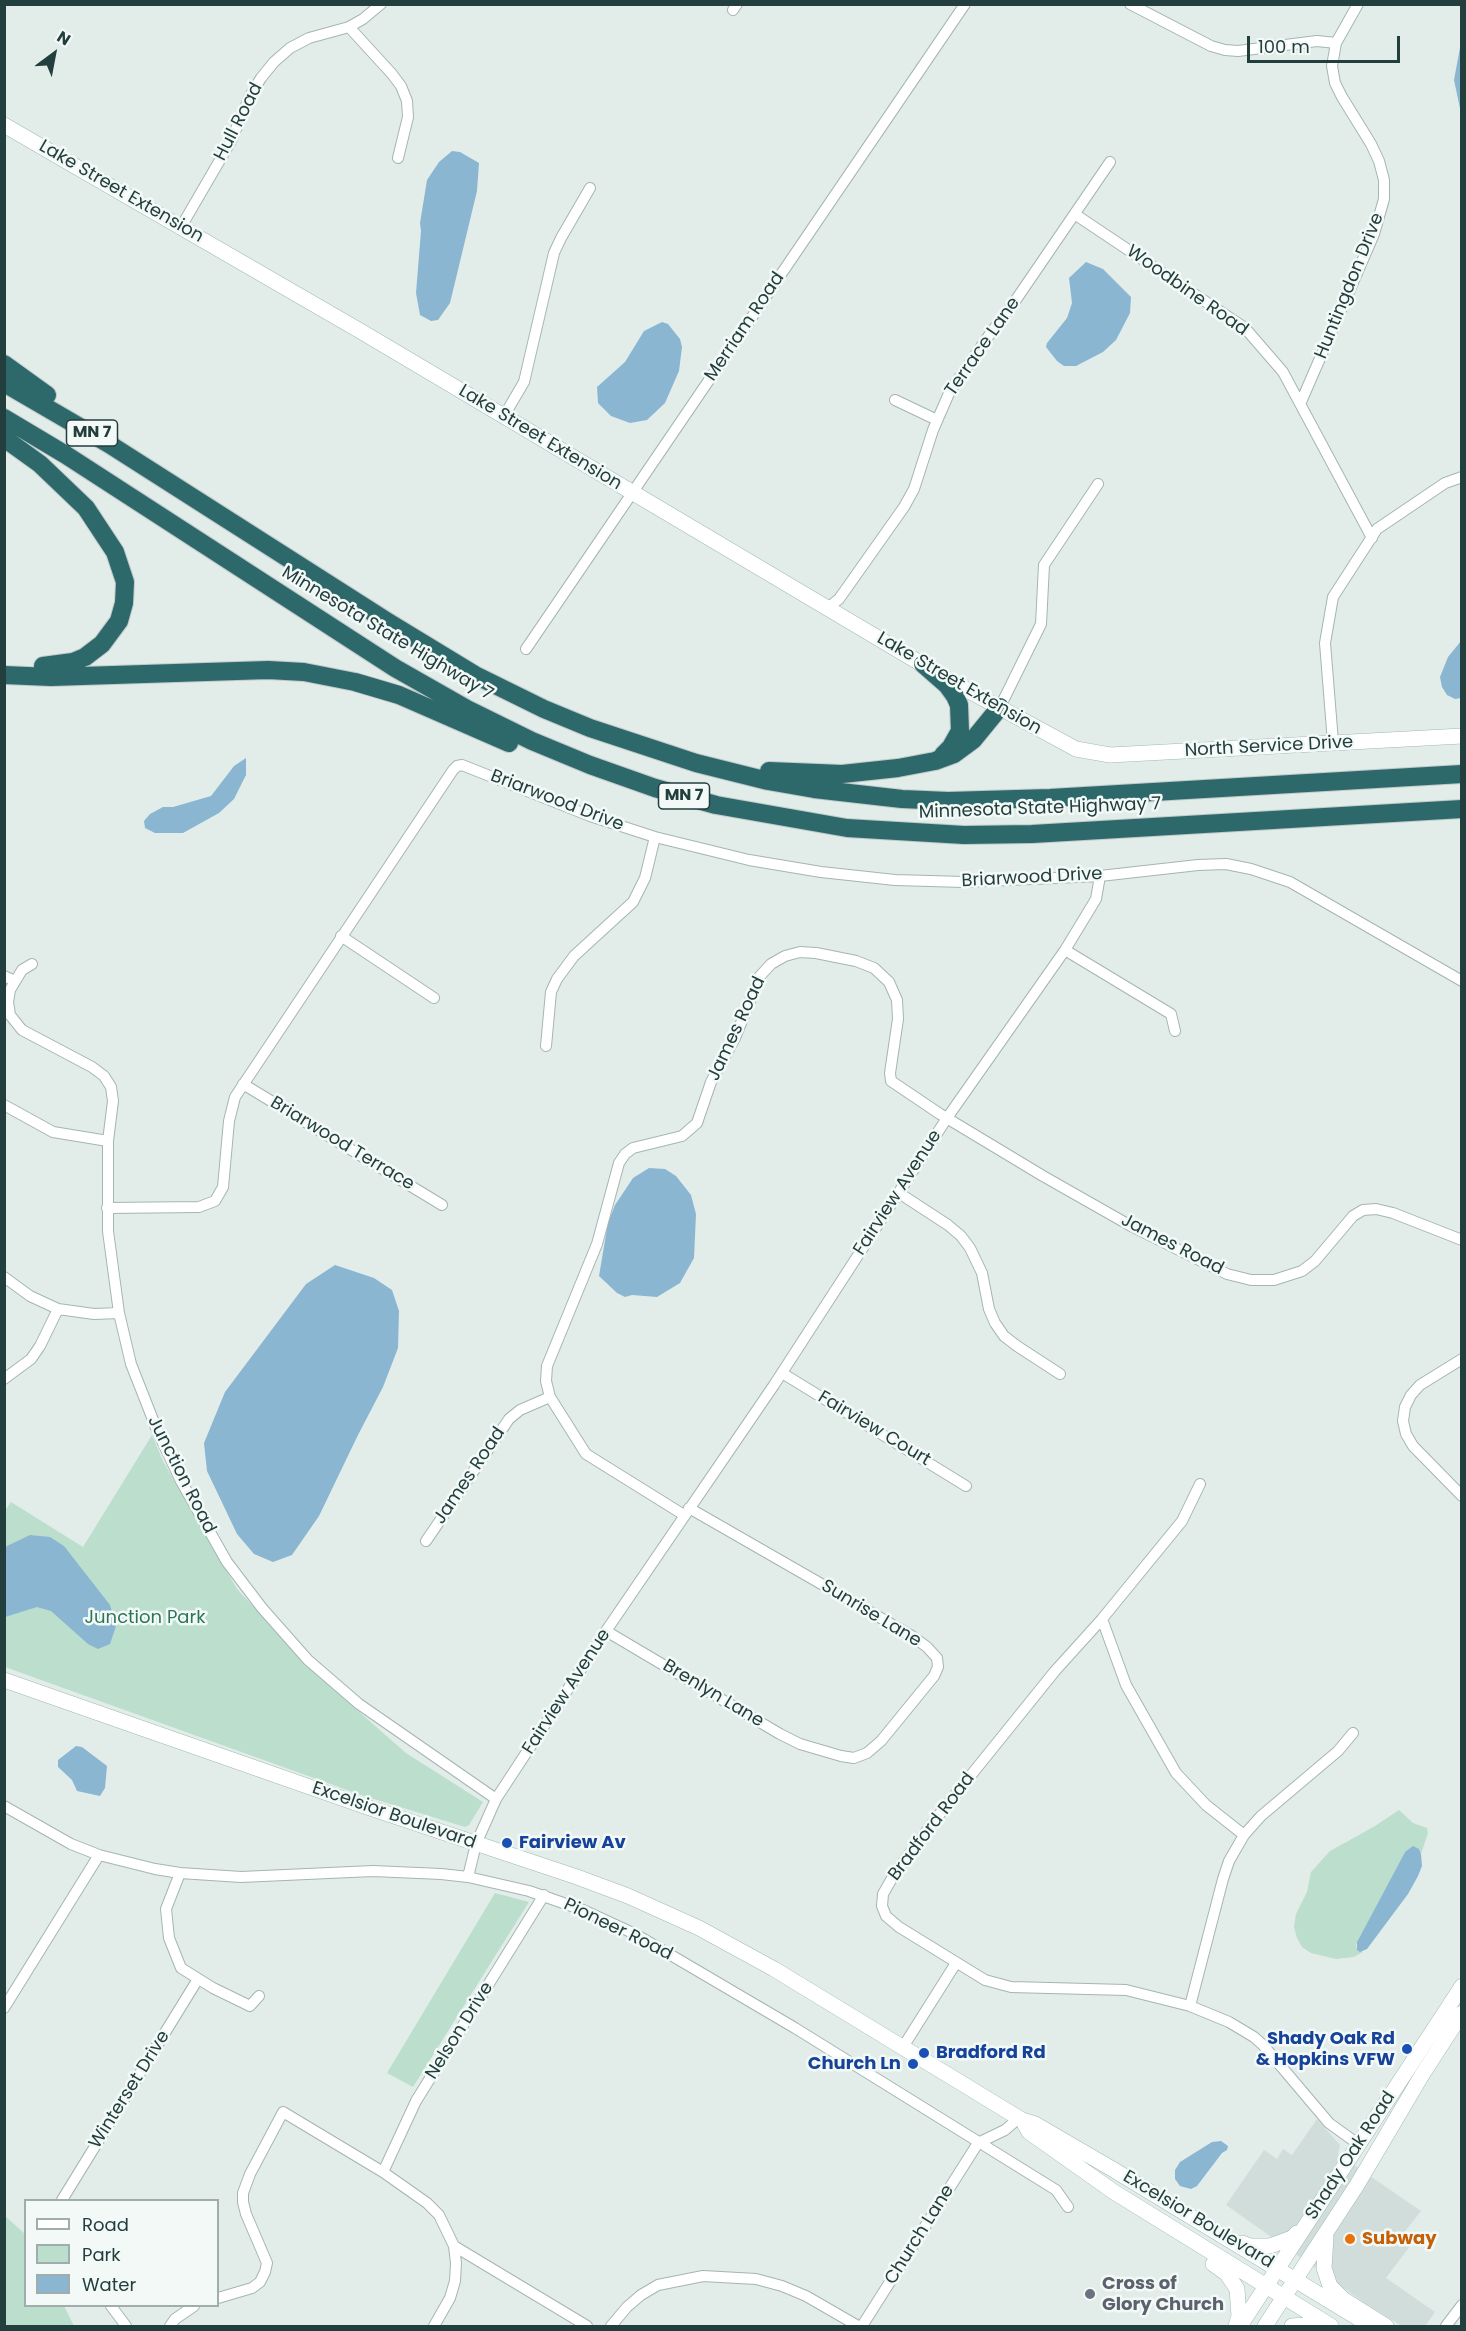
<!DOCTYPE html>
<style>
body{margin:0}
#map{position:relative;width:1466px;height:2331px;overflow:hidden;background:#e2edea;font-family:Poppins,sans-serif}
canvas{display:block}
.frame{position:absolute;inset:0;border:6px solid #223e3d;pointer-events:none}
.legend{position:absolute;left:24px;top:2199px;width:195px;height:108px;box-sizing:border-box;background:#f3f9f7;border:2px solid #9faead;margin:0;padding:8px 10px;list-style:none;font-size:18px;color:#223e3d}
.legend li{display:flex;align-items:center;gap:12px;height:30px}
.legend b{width:30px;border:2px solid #9faead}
.north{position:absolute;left:24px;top:24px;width:60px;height:60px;-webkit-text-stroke:4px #f3f9f7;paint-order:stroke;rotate:32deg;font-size:16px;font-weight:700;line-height:24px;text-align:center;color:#223e3d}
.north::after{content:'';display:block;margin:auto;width:21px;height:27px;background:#223e3d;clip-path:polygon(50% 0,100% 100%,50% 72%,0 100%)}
.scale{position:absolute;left:1247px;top:36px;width:153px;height:27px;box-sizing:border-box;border:3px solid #223e3d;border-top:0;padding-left:8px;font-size:18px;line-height:21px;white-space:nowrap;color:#223e3d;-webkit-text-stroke:4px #f3f9f7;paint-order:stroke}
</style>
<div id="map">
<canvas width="1466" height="2331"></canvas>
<div class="frame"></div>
<ul class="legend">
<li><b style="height:8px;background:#fff"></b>Road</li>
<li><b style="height:16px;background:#bbdecd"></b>Park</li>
<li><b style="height:16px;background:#8ab6d2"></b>Water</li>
</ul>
<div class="north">N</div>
<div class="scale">100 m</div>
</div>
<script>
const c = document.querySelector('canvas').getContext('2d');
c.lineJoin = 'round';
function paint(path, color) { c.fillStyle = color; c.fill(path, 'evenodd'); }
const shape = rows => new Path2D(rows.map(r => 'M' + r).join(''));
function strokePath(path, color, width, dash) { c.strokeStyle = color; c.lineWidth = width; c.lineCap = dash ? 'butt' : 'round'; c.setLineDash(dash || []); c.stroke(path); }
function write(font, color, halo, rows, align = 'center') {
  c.font = font + ' Poppins,sans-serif'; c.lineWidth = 5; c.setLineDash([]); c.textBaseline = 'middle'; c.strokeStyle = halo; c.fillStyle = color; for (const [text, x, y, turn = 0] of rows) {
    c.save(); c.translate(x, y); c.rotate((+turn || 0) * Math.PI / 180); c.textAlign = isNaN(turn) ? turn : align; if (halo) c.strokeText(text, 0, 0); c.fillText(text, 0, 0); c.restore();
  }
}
paint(shape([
 [1317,2119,1340,2145,1338,2154,1421,2211,1403,2234,1413,2242,1386,2278,1435,2312,1425,2326,1402,2326,1365,2303,1226,2205,1264,2150,1277,2159,1283,2149,1292,2155]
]), '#d0ddda');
paint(shape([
 [152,1435,163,1461,237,1589,317,1675,406,1753,483,1802,469,1825,465,1827,361,1795,5,1667,4,1512,11,1502,83,1547],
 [1399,1810,1413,1823,1427,1828,1428,1833,1421,1854,1419,1849,1405,1852,1357,1942,1356,1947,1363,1952,1354,1957,1336,1959,1311,1953,1302,1947,1297,1938,1294,1927,1296,1914,1307,1892,1311,1872,1330,1851,1375,1826],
 [495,1893,529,1902,413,2087,387,2073],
 [4,2215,25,2234,26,2306,64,2306,74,2326,5,2326]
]), '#bbdecd');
paint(shape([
 [1461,42,1461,113,1454,80],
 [452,151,460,152,479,163,477,191,450,303,438,320,431,321,420,315,416,293,421,231,420,223,427,180,439,162],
 [1086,262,1103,269,1131,297,1130,313,1116,340,1103,352,1076,366,1064,366,1057,361,1046,347,1047,343,1067,318,1072,303,1069,278],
 [662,322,668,324,680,339,682,347,679,371,665,403,647,420,630,423,611,416,598,403,597,387,625,362,644,331],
 [1461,641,1461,698,1455,699,1447,695,1442,687,1440,677,1448,657],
 [246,758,246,775,234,799,219,813,183,833,155,833,145,828,144,821,150,814,163,807,173,807,211,796,234,766],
 [649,1168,665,1169,676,1176,691,1195,696,1214,694,1258,680,1283,657,1297,632,1295,625,1297,617,1293,599,1276,608,1223,615,1205,633,1178],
 [335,1265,374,1278,392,1290,399,1311,398,1348,383,1387,358,1435,319,1516,292,1555,273,1562,254,1554,237,1534,207,1471,204,1443,225,1392,306,1284],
 [30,1535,50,1537,64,1546,110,1605,116,1626,110,1644,98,1649,88,1644,51,1611,37,1607,5,1617,5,1549,7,1546],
 [76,1746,82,1747,107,1766,105,1788,100,1796,77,1791,72,1780,58,1767,58,1760],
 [1413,1846,1419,1849,1421,1854,1422,1866,1418,1876,1408,1894,1367,1949,1360,1952,1357,1950,1357,1942,1405,1852],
 [1221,2141,1228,2146,1227,2150,1222,2153,1197,2186,1191,2189,1180,2186,1175,2179,1175,2170,1180,2162,1212,2142]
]), '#8ab6d2');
const street = shape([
 [1130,4,1211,46,1225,50,1238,51,1317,41,1336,43],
 [733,10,737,4],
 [349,27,392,74,401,86,407,101,408,117,398,158],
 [1076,215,1245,328,1283,372,1372,538],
 [181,227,231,141,250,96,261,78,274,62,290,48,309,38,349,27,363,19,381,4],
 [895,400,937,420],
 [1301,402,1374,234,1384,199,1384,180,1379,161,1371,144,1342,97,1335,83,1332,66,1336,43,1358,4],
 [504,416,524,382,554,253,561,238,590,188],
 [829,607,839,599,904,507,914,489,933,430,950,391,990,334,1011,307,1110,162],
 [526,649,965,4],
 [1000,707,1041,624,1044,565,1098,484],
 [1333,742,1325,643,1333,597,1377,529,1445,483,1462,477],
 [341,936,434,998],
 [1065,950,1171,1014,1175,1031],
 [32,964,22,970,10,990,8,1002,10,1015,22,1030,92,1067,104,1076,111,1087,113,1101,108,1141],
 [4,976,15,981],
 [546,1046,551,992,557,979,574,956,633,902,645,878,655,837],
 [243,1084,442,1205],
 [4,1105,53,1132,108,1141,108,1231,119,1313,131,1364,157,1430,181,1481,227,1562,262,1608,308,1660,359,1704,496,1799],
 [899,1193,948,1225,961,1236,970,1248,982,1273,989,1309,995,1323,1004,1336,1017,1346,1060,1374],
 [107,1208,199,1207,215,1201,223,1187,229,1121,235,1097,453,770,457,766,462,765,590,816,655,837,749,860,821,872,895,880,964,882,1100,876,1198,865,1226,864,1251,869,1290,882,1462,981],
 [4,1277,30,1296,58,1309,94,1314,119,1313],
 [1462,1359,1420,1385,1411,1395,1405,1407,1403,1421,1406,1434,1413,1446,1462,1496],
 [782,1373,966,1486],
 [4,1379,31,1359,40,1346,58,1309],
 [1200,1484,1182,1521,1102,1619,1055,1671,934,1821,895,1873,883,1894,882,1906,886,1916,899,1927,985,1980,1011,1987,1126,1990,1190,2006,1229,2022,1254,2037,1263,2045,1329,2123,1358,2144],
 [684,1515,586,1454,550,1397,546,1381,547,1366,597,1244,619,1163,625,1154,633,1148,682,1136,697,1123,711,1082,735,1038,760,976,771,964,785,956,800,952,816,953,856,961,874,968,889,982,897,1000,898,1019,890,1073,891,1081,940,1114,1043,1176,1131,1226,1227,1274,1251,1280,1274,1280,1302,1271,1315,1261,1353,1216,1363,1210,1376,1209,1393,1213,1462,1240],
 [426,1541,509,1419,520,1410,550,1397],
 [1102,1619,1126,1685,1176,1773,1206,1805,1244,1835],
 [606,1631,780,1734,800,1744,841,1756,854,1758,867,1753,881,1741,934,1676,938,1667,937,1658,927,1647,912,1636,689,1508],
 [4,1806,71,1844,99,1855,155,1869,180,1873,241,1877,373,1871,441,1874,468,1877,529,1891,583,1910,635,1934,795,2028,1056,2190,1068,2207],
 [180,1873,166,1909,169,1938,181,1968,213,1988,250,2006,259,1996],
 [468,1877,476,1844,496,1799,606,1631,774,1385,947,1118,1065,950,1096,899,1100,876],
 [1190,2006,1223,1879,1229,1861,1244,1835,1261,1816,1338,1751,1353,1733],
 [4,2008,99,1855],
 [903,2047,956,1963],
 [383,2172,416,2101,544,1895],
 [62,2200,198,1979],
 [454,2246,587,2326],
 [218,2298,252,2288,260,2282,265,2272,267,2263,246,2214,243,2202,243,2193,250,2174,283,2112,383,2172,427,2203,439,2215,454,2246,456,2263,455,2281,450,2298,434,2326],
 [111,2306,126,2326],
 [170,2326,175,2319,194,2306],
 [611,2326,627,2307,641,2295,658,2285,703,2276,756,2279,782,2286,806,2296,858,2326],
 [862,2326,978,2143,1005,2130,1019,2118],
 [1446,2326,1462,2305]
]);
const secondary = shape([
 [4,125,362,332,947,679,1076,749,1110,755,1462,736],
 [4,1680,367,1807,577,1877,628,1896,699,1928,774,1969,1022,2120,1035,2124,1114,2170,1371,2326],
 [1025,2125,1029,2132,1114,2192,1331,2326],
 [1326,2237,1324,2268,1330,2286,1343,2299,1386,2326],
 [1242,2243,1250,2246,1270,2246,1292,2238,1297,2233],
 [1213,2264,1227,2274,1237,2289,1239,2316,1236,2326],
 [1240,2326,1462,1986],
 [1265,2326,1357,2185,1422,2075,1462,2013],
 [1292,2326,1304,2325,1317,2326]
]);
const highway = shape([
 [4,364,47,395],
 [4,383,109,444,388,622,475,675,544,709,590,728,696,763,768,781,814,789,902,799,948,801,1050,798,1462,774],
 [4,418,66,455,395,668,467,709,532,741,590,765,655,788,716,805,847,828,964,835,1032,834,1462,809],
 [4,438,40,464,86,508,115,552,125,582,124,603,119,621,102,644,85,657,73,662,43,666],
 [923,664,947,685,955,696,959,705,960,731,951,747,943,755],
 [4,675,51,677,268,670,304,672,355,682,399,695,509,743],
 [769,771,842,774,898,768,935,761,954,754,973,740,1000,707]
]);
strokePath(street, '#a5b5b3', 12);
strokePath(secondary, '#a0b9b6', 16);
strokePath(highway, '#c1c9c9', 20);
strokePath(street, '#fff', 10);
strokePath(secondary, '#fff', 15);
strokePath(highway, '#2d696b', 18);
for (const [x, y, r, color] of [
 [507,1843,6,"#1a4fb4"],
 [1407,2049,6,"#1a4fb4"],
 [924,2053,6,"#1a4fb4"],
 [913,2064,6,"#1a4fb4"],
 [1350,2239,6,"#e8710a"],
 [1090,2294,6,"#6b7280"]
]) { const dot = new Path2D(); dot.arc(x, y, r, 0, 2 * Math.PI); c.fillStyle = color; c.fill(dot); strokePath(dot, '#f3f9f7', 2); }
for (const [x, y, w] of [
 [92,433,51],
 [684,796,51]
]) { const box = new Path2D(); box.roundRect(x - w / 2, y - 13, w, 26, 4.5); c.fillStyle = '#f3f9f7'; c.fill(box); strokePath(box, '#223e3d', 1.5); }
write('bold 16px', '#223e3d', null, [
 ["MN 7",92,433],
 ["MN 7",684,796]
]);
write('18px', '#223e3d', '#f3f9f7', [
 ["Hull Road",239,122,-63],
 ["Lake Street Extension",121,192,30],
 ["Huntingdon Drive",1350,286,-68],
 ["Woodbine Road",1187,291,35],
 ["Merriam Road",745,327,-56],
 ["Terrace Lane",983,347,-55],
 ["Lake Street Extension",540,438,31],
 ["Minnesota State Highway 7",387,634,31],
 ["Lake Street Extension",959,684,30],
 ["North Service Drive",1269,747,-3],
 ["Briarwood Drive",557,801,21],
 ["Minnesota State Highway 7",1040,809,-2],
 ["Briarwood Drive",1032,878,-3],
 ["James Road",737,1029,-65],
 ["Briarwood Terrace",342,1144,31],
 ["Fairview Avenue",898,1193,-57],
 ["James Road",1172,1245,27],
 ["Fairview Court",874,1429,31],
 ["Junction Road",181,1475,63],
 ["James Road",470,1476,-56],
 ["Sunrise Lane",871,1614,31],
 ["Fairview Avenue",567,1692,-57],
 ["Brenlyn Lane",713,1694,31],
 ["Excelsior Boulevard",394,1816,19],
 ["Bradford Road",932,1827,-53],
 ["Pioneer Road",618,1930,26],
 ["Nelson Drive",460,2031,-58],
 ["Winterset Drive",130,2090,-58],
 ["Shady Oak Road",1351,2156,-57],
 ["Excelsior Boulevard",1198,2220,31],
 ["Church Lane",920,2235,-58]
]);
write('18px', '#2b765a', '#f3f9f7', [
 ["Junction Park",145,1618]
]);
write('bold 18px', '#164399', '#f3f9f7', [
 ["Fairview Av",519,1843],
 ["Shady Oak Rd",1395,2039,"right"],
 ["& Hopkins VFW",1395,2060,"right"],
 ["Bradford Rd",936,2053],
 ["Church Ln",901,2064,"right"]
], 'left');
write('bold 18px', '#c56008', '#f3f9f7', [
 ["Subway",1362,2239]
], 'left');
write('bold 18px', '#5b616d', '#f3f9f7', [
 ["Cross of",1102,2284],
 ["Glory Church",1102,2305]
], 'left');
</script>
